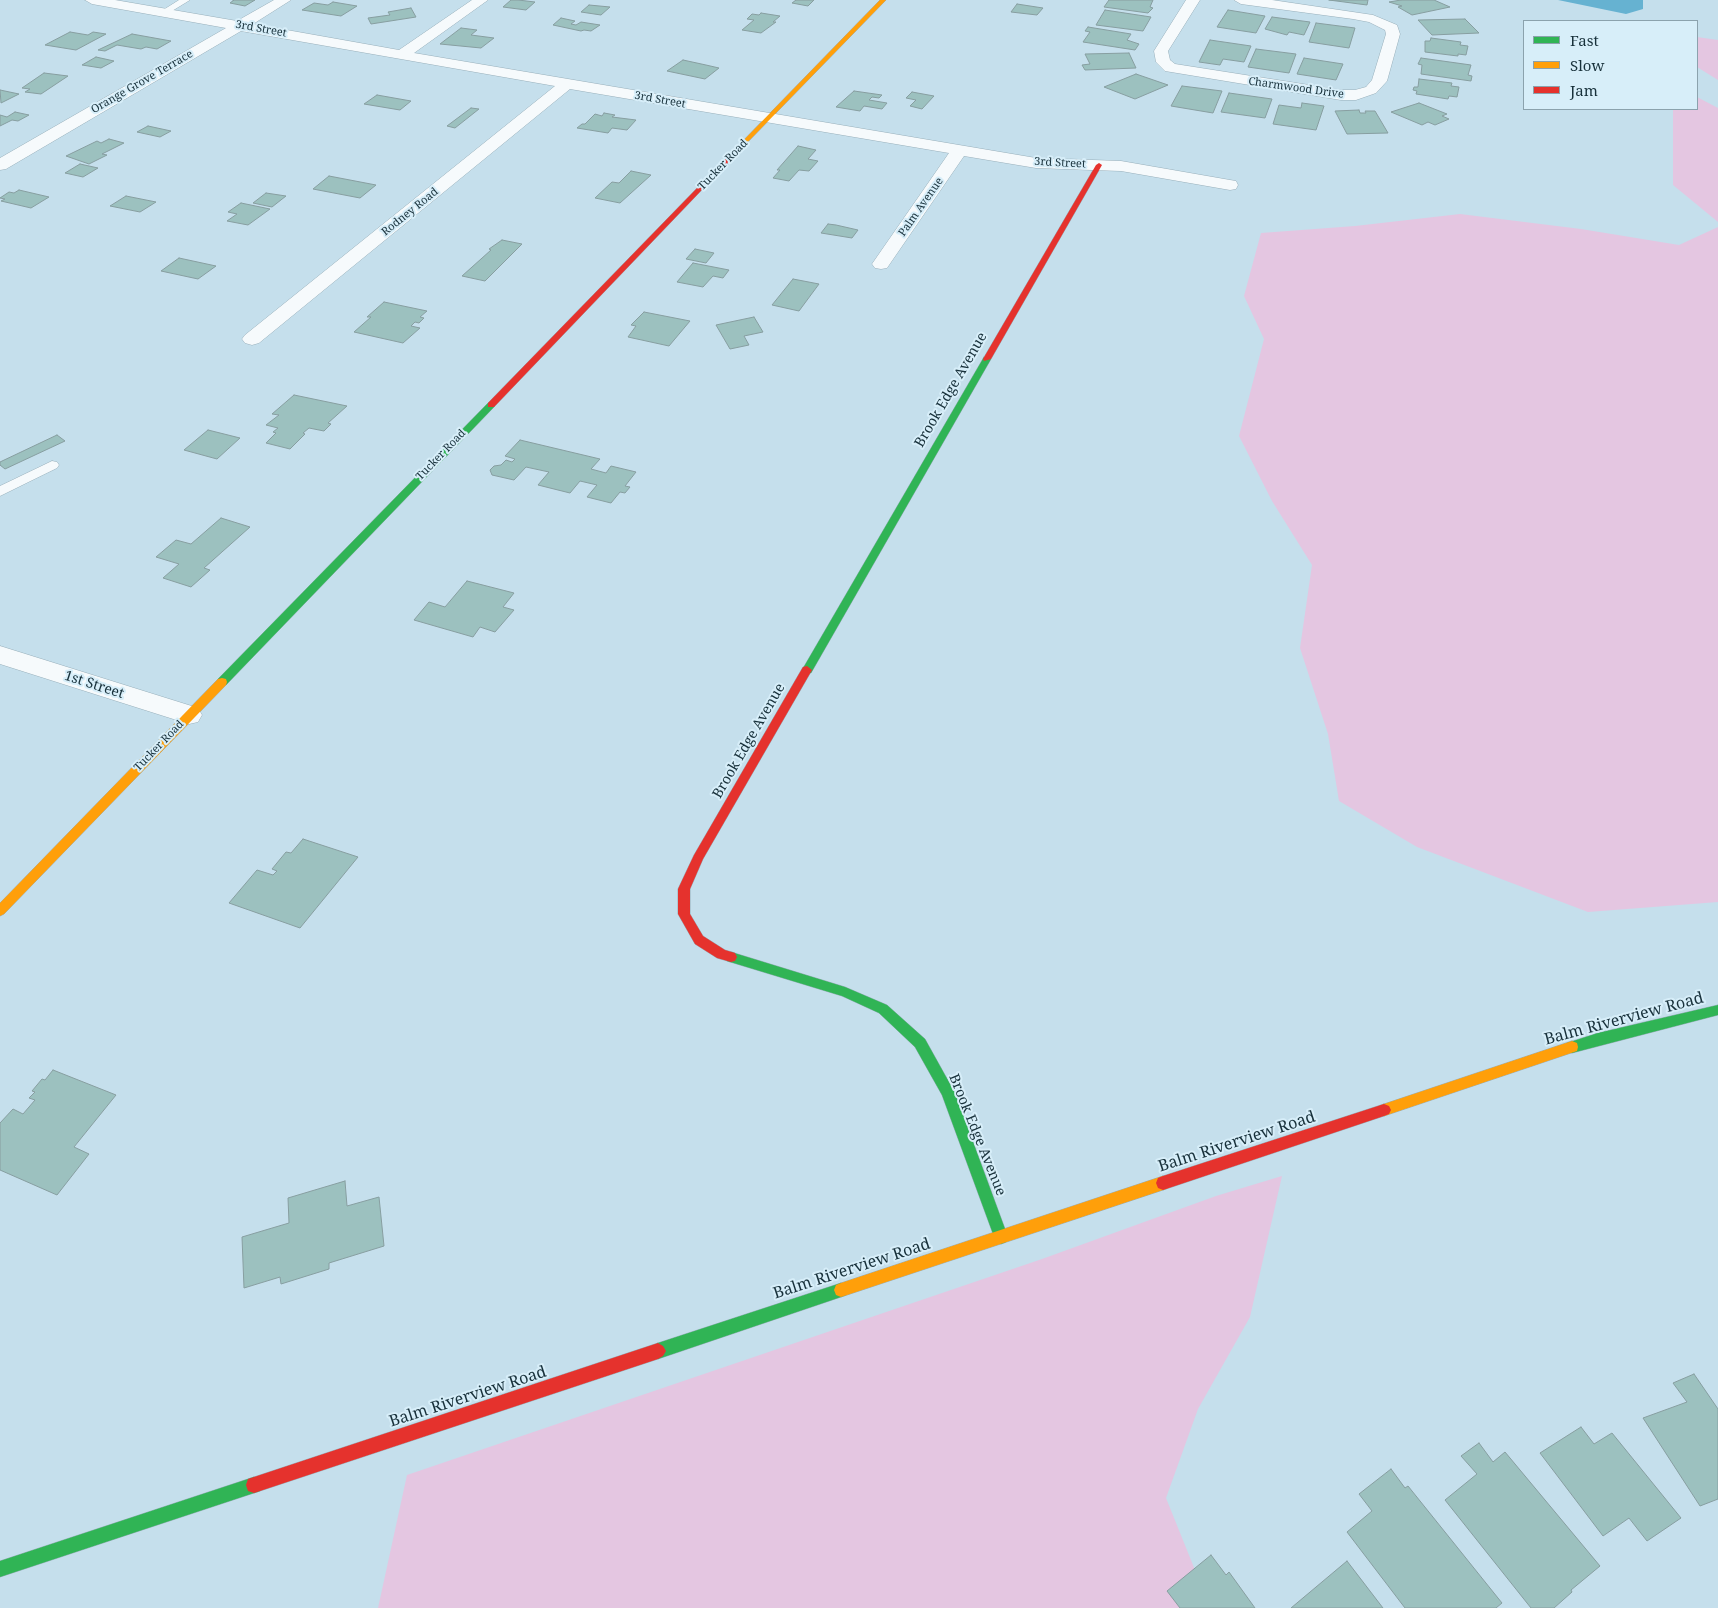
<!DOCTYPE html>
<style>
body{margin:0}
#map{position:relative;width:1718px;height:1608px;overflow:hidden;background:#c5dfec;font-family:"Noto Serif",serif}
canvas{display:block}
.legend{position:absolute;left:1523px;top:20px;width:175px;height:90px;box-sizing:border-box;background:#d7eef9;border:1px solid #8ba2ad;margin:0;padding:6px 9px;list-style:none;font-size:15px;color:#18313b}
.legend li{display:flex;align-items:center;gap:10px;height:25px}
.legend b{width:25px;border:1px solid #8ba2ad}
</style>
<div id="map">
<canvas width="1718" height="1608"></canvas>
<ul class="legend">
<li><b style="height:6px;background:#30b455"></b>Fast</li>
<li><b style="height:6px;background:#ff9f0a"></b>Slow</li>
<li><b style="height:6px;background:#e5322d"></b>Jam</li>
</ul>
</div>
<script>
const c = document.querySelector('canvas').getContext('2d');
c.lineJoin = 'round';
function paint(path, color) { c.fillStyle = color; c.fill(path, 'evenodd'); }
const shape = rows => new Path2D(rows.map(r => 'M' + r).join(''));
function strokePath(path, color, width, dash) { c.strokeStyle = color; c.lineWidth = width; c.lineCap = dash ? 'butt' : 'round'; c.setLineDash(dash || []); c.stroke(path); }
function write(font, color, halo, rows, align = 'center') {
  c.font = font + ' "Noto Serif",serif'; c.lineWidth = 4; c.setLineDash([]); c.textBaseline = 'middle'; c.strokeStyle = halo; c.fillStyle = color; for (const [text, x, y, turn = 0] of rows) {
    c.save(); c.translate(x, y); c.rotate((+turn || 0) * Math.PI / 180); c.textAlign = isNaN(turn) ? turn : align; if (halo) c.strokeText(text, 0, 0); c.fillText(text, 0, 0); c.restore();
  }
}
paint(shape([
 [1697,37,1718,40,1718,80,1697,67],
 [1697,97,1718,108,1718,222,1673,185,1673,109,1697,109],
 [1460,214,1581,229,1679,245,1718,227,1718,902,1588,912,1417,847,1339,801,1328,734,1300,648,1312,565,1272,501,1239,436,1264,339,1244,296,1261,233,1355,226],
 [1282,1176,1250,1317,1198,1409,1166,1498,1195,1570,1195,1608,378,1608,407,1475,1042,1259,1216,1196]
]), '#e4c6e1');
paint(shape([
 [1558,0,1643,0,1643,9,1626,14]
]), '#66b2d1');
const building = shape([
 [233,0,255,0,245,6,230,3,234,0,233,0],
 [511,0,518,0,535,2,526,10,503,7,511,0],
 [796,0,814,0,808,6,792,3,796,0],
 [1109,0,1153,0,1150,7,1153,8,1148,13,1104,7,1109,0],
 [1329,0,1368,0,1367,5,1329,0],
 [1401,0,1434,0,1450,7,1412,15,1398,7,1402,6,1389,2,1401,0],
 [333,2,357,6,341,16,302,10,314,3,328,5,333,2],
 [1017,4,1043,8,1037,15,1011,12,1017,4],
 [589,5,610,7,601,15,581,12,589,5],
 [411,8,416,17,371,24,368,18,390,15,388,12,411,8],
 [1105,10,1151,17,1143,31,1096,25,1105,10],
 [1228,10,1265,16,1256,33,1217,27,1228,10],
 [761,13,780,16,773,22,776,22,761,33,742,30,754,20,747,19,752,14,759,15,761,13],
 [1272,17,1310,22,1304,35,1289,32,1287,35,1265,29,1272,17],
 [561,18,575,21,571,24,576,25,581,22,600,25,591,31,584,30,581,31,553,25,561,18],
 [1465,19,1479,33,1432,35,1418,20,1465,19],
 [1316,23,1355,28,1349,48,1309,42,1316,23],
 [1088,27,1131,34,1127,40,1139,44,1135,50,1083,42,1090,32,1085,31,1088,27],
 [461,28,477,30,471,35,494,38,481,48,440,44,461,28],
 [70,32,88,35,93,32,106,34,76,50,45,45,70,32],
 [132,34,171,41,157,49,146,47,141,49,117,45,105,51,98,50,132,34],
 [1431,38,1461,42,1460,45,1468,46,1466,55,1458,54,1458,56,1425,52,1425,41,1430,41,1431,38],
 [1210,40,1251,46,1244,62,1223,59,1220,65,1199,62,1210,40],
 [1256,49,1296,54,1289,73,1248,67,1256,49],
 [1129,53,1136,68,1085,70,1082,65,1090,64,1085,54,1129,53],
 [96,57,114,61,101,68,82,65,96,57],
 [1304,58,1343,64,1336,80,1297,74,1304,58],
 [1421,58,1471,65,1468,75,1472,76,1471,81,1421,74,1422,65,1418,64,1421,58],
 [683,60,706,65,719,68,705,79,667,71,683,60],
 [44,73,68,76,41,94,25,92,30,89,22,88,44,73],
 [1136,74,1168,85,1135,99,1104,87,1136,74],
 [1419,79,1452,83,1451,86,1459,87,1457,97,1449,96,1448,99,1416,94,1417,91,1413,90,1414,87,1418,87,1419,79],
 [1182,86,1222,91,1213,113,1171,106,1182,86],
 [0,90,19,94,1,103,0,90],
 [854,91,882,95,879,98,872,97,869,100,887,103,882,109,864,106,860,111,836,107,854,91],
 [912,92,934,96,922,109,910,106,916,100,906,98,912,92],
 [1229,93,1272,99,1265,118,1221,112,1229,93],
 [377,95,411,101,400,110,364,104,377,95],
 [1302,103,1324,106,1316,130,1273,124,1279,105,1301,108,1302,103],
 [1419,103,1447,114,1442,116,1449,119,1435,125,1428,122,1422,125,1391,112,1419,103],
 [471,108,479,109,455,128,447,126,471,108],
 [1359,110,1360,113,1366,113,1365,111,1375,111,1388,133,1347,134,1335,111,1359,110],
 [15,112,29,115,18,121,12,120,0,126,0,115,7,117,15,112],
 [604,113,615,115,612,117,636,120,627,130,612,128,608,133,577,128,582,124,585,124,595,114,602,116,604,113],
 [148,126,171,131,160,137,137,132,148,126],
 [109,139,124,143,102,154,107,155,89,164,66,156,97,141,101,143,109,139],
 [798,146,816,150,808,159,818,161,809,171,799,170,789,181,773,178,780,170,777,170,798,146],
 [80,164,98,168,83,177,65,173,80,164],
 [631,171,651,175,620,203,595,198,612,182,619,183,631,171],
 [329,176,376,185,360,198,313,189,329,176],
 [19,190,49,197,31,208,1,201,5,199,0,198,9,192,14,193,19,190],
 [266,193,286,196,272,207,253,203,266,193],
 [126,196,156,202,140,212,110,206,126,196],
 [241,203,270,209,248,225,227,221,237,214,228,212,241,203],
 [828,224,836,225,858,230,852,238,821,233,828,224],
 [502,240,522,244,485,281,462,276,491,250,489,249,502,240],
 [695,249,714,253,706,263,686,259,695,249],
 [179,258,216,266,198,279,161,271,179,258],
 [693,263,729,270,723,278,713,276,703,287,677,282,693,263],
 [793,279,819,284,799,311,772,305,793,279],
 [384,302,427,311,420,317,424,318,419,323,415,322,411,326,420,328,403,343,354,332,371,317,367,317,384,302],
 [644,312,690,321,669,346,628,337,636,326,631,325,644,312],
 [754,317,763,332,744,336,749,345,730,349,716,325,754,317],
 [294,395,347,406,328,423,331,424,324,431,309,428,303,433,305,434,290,449,266,443,276,433,273,432,278,428,266,425,279,415,272,414,294,395],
 [208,430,240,438,217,459,184,450,208,430],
 [57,435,65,441,5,469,0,465,0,462,57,435],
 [520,440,600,459,591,469,606,473,611,466,636,472,625,486,630,487,625,493,620,492,611,503,587,497,597,485,580,481,570,493,538,485,549,472,526,467,514,480,492,475,490,470,494,466,501,465,506,460,512,462,515,459,505,456,520,440],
 [221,518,250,527,204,568,210,570,191,587,163,578,179,564,156,557,176,540,191,544,221,518],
 [467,581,514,593,503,607,514,610,495,632,480,627,473,637,414,620,429,602,445,607,467,581],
 [303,839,358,857,300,928,229,903,257,870,273,875,277,871,272,869,286,852,291,853,303,839],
 [53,1070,116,1095,74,1147,89,1154,57,1195,0,1170,0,1123,13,1109,23,1114,35,1100,29,1098,35,1092,32,1091,42,1079,45,1080,53,1070],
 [345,1181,347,1206,379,1197,384,1246,329,1263,329,1269,281,1284,280,1277,244,1288,242,1237,289,1223,288,1198,345,1181],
 [1694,1374,1718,1409,1718,1499,1700,1506,1643,1418,1687,1402,1673,1383,1694,1374],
 [1581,1427,1594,1444,1612,1433,1681,1518,1647,1541,1629,1518,1603,1536,1540,1453,1581,1427],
 [1479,1443,1493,1462,1505,1452,1600,1566,1571,1590,1572,1592,1554,1608,1531,1608,1445,1500,1477,1474,1461,1456,1479,1443],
 [1391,1469,1405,1488,1408,1486,1502,1603,1496,1608,1405,1608,1347,1532,1372,1511,1359,1494,1391,1469],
 [1211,1555,1226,1575,1229,1572,1255,1608,1180,1608,1167,1591,1211,1555],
 [1347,1561,1383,1608,1291,1608,1347,1561]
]);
paint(building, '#9cc1bf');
strokePath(building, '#879ea0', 1);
const lane = shape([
 [179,0,190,0,167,14,161,14,160,12,179,0],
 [52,461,57,462,59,465,57,468,0,496,0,486,52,461]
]);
const street = shape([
 [85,0,115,0,237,21,274,0,291,0,253,24,399,50,472,0,488,0,414,53,1036,158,1121,161,1230,180,1236,181,1238,185,1236,189,1230,190,1121,171,1036,168,964,156,887,268,881,269,875,268,872,264,949,153,570,89,259,343,252,345,245,343,242,339,245,335,555,86,241,31,6,169,0,170,0,158,226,28,92,4,85,0],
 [1186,0,1200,0,1168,51,1170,60,1175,64,1341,90,1355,90,1366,87,1372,80,1386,34,1385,30,1369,22,1353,19,1241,4,1234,0,1272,0,1373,15,1397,25,1400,34,1387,81,1376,93,1356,100,1341,100,1165,71,1156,62,1154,51,1186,0],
 [0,646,198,708,202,715,198,722,189,724,0,664,0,646]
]);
const fast = shape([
 [984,357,991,359,811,673,803,673,802,670,984,357],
 [491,402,495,405,494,407,226,685,218,685,217,682,218,679,488,403,491,402],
 [731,952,845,987,887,1005,925,1039,955,1093,1008,1237,1006,1242,1001,1244,996,1242,942,1095,915,1047,879,1013,842,996,727,961,725,957,727,953,731,952],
 [1718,1005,1718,1015,1572,1053,1567,1051,1566,1047,1567,1043,1598,1033,1718,1005],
 [841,1283,846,1285,848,1290,846,1295,841,1297,658,1359,653,1356,650,1351,653,1346,658,1343,841,1283],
 [254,1477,260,1479,262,1485,260,1491,254,1493,0,1577,0,1561,254,1477]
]);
const slow = shape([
 [880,0,886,0,740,150,736,150,736,148,880,0],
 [222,678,226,679,227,682,226,685,4,914,0,916,0,903,218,679,222,678],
 [1572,1041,1577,1043,1578,1047,1577,1051,1384,1116,1379,1114,1377,1110,1379,1106,1384,1104,1572,1041],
 [1163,1176,1168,1178,1170,1183,1168,1188,1163,1190,841,1297,836,1295,834,1290,836,1285,841,1283,1163,1176]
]);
const jam = shape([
 [736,148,741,149,494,407,488,407,488,403,736,148],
 [1099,163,1102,165,991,359,984,361,983,359,1096,165,1099,163],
 [807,666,812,670,703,859,690,889,690,914,703,936,725,950,735,953,737,957,735,961,731,962,717,958,695,944,678,914,678,889,694,855,803,667,807,666],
 [1384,1104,1389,1106,1391,1110,1389,1114,1384,1116,1163,1190,1158,1188,1156,1183,1158,1178,1163,1176,1384,1104],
 [658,1343,663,1346,666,1351,663,1356,658,1359,254,1493,248,1491,246,1485,248,1479,254,1477,658,1343]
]);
strokePath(lane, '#98afba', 1);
strokePath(street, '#98afba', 1);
strokePath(fast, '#98afba', 1);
strokePath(slow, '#98afba', 1);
strokePath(jam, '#98afba', 1);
paint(lane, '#f6fafc');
paint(street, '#f6fafc');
paint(fast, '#30b455');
paint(slow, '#ff9f0a');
paint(jam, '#e5322d');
write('11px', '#18313b', '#d7eef9', [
 ["3rd Street",261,29,10],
 ["Orange Grove Terrace",142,82,-30],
 ["Charmwood Drive",1296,88,8],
 ["3rd Street",660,100,10],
 ["3rd Street",1060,163,3],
 ["Tucker Road",723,165,-46],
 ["Palm Avenue",921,207,-55],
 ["Rodney Road",410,212,-39],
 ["Tucker Road",441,455,-46],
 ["Tucker Road",159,746,-46]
]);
write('14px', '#18313b', '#d7eef9', [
 ["Brook Edge Avenue",951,390,-60],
 ["1st Street",94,685,18],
 ["Brook Edge Avenue",749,741,-60],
 ["Brook Edge Avenue",977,1135,68]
]);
write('16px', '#18313b', '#d7eef9', [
 ["Balm Riverview Road",1624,1019,-15],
 ["Balm Riverview Road",1237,1142,-18],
 ["Balm Riverview Road",852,1269,-18],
 ["Balm Riverview Road",468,1397,-18]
]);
</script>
